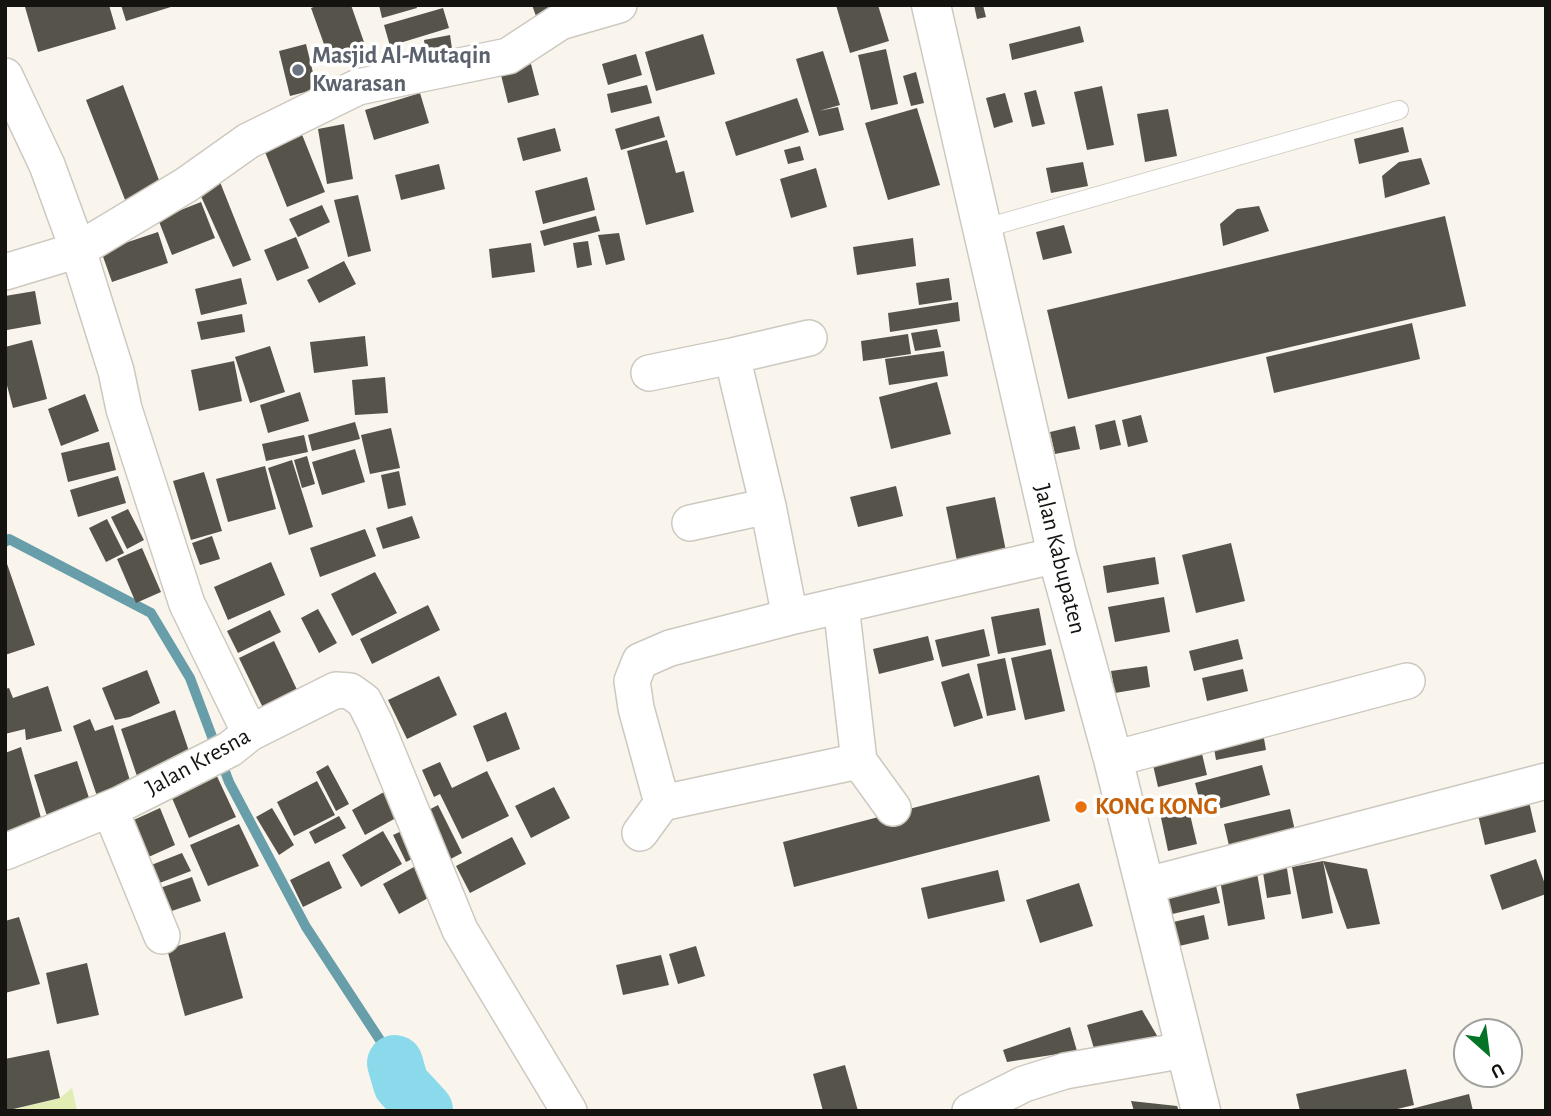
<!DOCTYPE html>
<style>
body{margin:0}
#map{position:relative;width:1551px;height:1116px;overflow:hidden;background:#f9f5ec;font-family:"Alegreya Sans",sans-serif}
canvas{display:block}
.frame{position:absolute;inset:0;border:7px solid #14130f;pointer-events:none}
.north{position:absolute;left:1453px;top:1018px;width:70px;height:70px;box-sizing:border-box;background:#fff;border:2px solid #a1a19f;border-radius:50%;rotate:152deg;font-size:19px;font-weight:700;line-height:28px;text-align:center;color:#14130f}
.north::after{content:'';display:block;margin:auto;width:24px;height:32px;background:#057326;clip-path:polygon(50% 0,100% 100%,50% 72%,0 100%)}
</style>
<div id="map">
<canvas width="1551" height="1116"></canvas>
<div class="frame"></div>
<div class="north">U</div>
</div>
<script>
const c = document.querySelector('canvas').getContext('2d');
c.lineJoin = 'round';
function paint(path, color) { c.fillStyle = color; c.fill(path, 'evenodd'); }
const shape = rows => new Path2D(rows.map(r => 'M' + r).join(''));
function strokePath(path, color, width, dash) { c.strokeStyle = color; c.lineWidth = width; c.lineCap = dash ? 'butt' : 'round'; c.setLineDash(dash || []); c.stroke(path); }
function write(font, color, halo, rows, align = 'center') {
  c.font = font + ' "Alegreya Sans",sans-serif'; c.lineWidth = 7; c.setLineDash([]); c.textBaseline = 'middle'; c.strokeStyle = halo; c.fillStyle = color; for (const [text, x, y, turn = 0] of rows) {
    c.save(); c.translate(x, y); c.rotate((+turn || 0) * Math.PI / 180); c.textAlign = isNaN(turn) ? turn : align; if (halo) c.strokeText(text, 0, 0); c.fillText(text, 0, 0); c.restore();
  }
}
paint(shape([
 [72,1088,77,1111,8,1111,60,1098]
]), '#e1edb2');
strokePath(shape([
 [5,542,9,539,151,613,190,678,229,782,306,927,395,1063]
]), '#679eaa', 10);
strokePath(shape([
 [395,1063,401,1084,425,1110]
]), '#8bdaec', 56);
paint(shape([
 [33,5,109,5,116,29,38,52,25,7],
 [121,5,174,5,174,6,126,21],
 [319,5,351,5,365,45,329,58,311,8],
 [379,5,416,5,417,8,382,18],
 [532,5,576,5,537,19],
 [836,5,878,5,889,41,850,53],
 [974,5,983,5,986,17,977,19],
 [443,8,449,28,390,46,384,25],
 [1080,26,1084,42,1012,60,1009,44],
 [703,34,715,74,656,91,645,52],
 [450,35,453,56,427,60,424,40],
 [306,44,317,89,290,96,279,51],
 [886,49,898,104,871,110,858,55],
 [823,51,840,105,819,111,838,107,844,130,819,136,796,59],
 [636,54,642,75,608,85,602,64],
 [531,64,539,95,508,103,500,71],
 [916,72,924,103,911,106,903,76],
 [123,85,165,196,129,210,86,100],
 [647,85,652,103,611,113,607,94],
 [1102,86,1114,145,1087,150,1074,92],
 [1036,90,1045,124,1032,127,1024,93],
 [420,93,429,123,374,140,365,110],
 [1005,93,1013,122,994,128,986,98],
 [797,98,809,132,736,156,725,122],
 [917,108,940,185,888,200,865,123],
 [1168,109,1177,156,1145,162,1137,114],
 [659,116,665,137,621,150,615,129],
 [297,122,325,192,287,207,259,137],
 [344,124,353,179,327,184,318,129],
 [1403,127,1409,152,1359,164,1354,139],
 [555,128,561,151,523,161,517,138],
 [667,140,676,173,684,171,694,212,646,225,627,151],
 [800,146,804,160,788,164,784,150],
 [1421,158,1430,184,1385,198,1382,176,1399,162],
 [1083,162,1088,186,1051,193,1046,168],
 [439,164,445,189,401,200,395,175],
 [816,168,827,207,791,218,780,179],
 [587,177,595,210,543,224,535,191],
 [220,182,251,260,233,267,200,194],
 [358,195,371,251,348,257,334,200],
 [201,202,215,238,172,255,158,219],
 [322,205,330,222,298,237,289,219],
 [1259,206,1269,231,1223,246,1220,224,1237,209],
 [596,216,600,231,544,246,540,231],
 [1445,216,1466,306,1068,399,1047,310],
 [1064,225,1072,253,1043,260,1036,232],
 [158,232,168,263,112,282,101,251],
 [619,233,625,260,606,265,598,235],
 [296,237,309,268,277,281,264,250],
 [913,238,916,266,857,275,853,247],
 [588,241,592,265,577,268,573,243],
 [531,243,535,272,492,278,489,249],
 [344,261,356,284,319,303,307,280],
 [241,278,247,304,201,315,195,289],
 [949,278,952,300,919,305,916,283],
 [35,291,41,324,7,330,5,296],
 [958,302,960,321,890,332,888,313],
 [242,314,245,332,201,340,197,322],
 [1412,323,1420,359,1274,393,1266,357],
 [937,329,941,347,915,351,911,333],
 [908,334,911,354,863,361,861,341],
 [365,336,368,366,314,373,310,342],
 [32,340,47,399,13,408,5,378,5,347],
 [270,346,285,392,250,403,235,357],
 [944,351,948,376,889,385,885,359],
 [234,361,242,401,199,411,191,370],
 [385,377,388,413,355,415,352,380],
 [937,382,951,434,891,449,879,397],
 [300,392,309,421,268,433,260,405],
 [85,394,99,431,61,446,48,409],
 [1141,415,1148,442,1128,447,1122,420],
 [1115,420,1121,445,1100,450,1095,425],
 [355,422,360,439,312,451,308,435],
 [1075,426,1080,449,1055,454,1050,432],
 [391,428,400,468,370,474,361,435],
 [304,435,308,452,266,461,262,444],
 [109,442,116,470,68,482,61,453],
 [355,449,365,482,322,495,312,462],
 [307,456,315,484,302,488,294,460],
 [292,460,313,527,289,535,268,468],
 [265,466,276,509,228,522,216,479],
 [399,471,406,505,388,509,381,475],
 [204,472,222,531,191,540,173,481],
 [118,476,126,503,78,517,70,490],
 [896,486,903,516,858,527,850,497],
 [995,497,1006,551,957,561,946,507],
 [128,509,144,540,127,549,111,517],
 [412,516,420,538,383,549,376,528],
 [107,519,124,553,106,562,89,528],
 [365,529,376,556,320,577,310,548],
 [212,536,220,559,200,565,192,543],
 [1231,543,1245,601,1196,613,1182,555],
 [142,548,161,592,136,603,117,559],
 [1155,557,1159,584,1107,593,1103,566],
 [5,558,35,645,5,655],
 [271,562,285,595,228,620,214,587],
 [375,572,397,613,352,636,331,594],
 [1164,597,1170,632,1115,642,1108,607],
 [428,605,440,630,372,664,360,639],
 [1039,608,1046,645,998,654,991,617],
 [318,609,337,643,319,653,301,618],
 [270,610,281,632,238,653,227,631],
 [984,629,990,656,942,667,935,640],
 [928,636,934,660,879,674,873,649],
 [1238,639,1243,659,1194,671,1189,651],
 [274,641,299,694,265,712,239,658],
 [1051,649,1065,711,1025,720,1011,658],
 [1005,658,1016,710,987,716,977,664],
 [1147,666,1150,687,1115,693,1111,671],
 [1243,669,1248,691,1207,701,1202,678],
 [147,670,160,703,130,717,115,720,102,688],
 [969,673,983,718,954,727,941,682],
 [439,676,457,715,407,739,388,700],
 [48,686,62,731,26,740,25,729,5,734,5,689,9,688,13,698],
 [175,710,193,763,139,782,121,729],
 [506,712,520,749,487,762,473,726],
 [90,719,95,731,113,725,132,787,98,799,73,726],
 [1262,727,1266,750,1216,760,1212,736],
 [1199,741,1207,775,1158,787,1150,752],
 [21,747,43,825,5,840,5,753],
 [77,761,90,801,47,816,34,775],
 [440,762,452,788,487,771,509,816,462,839,440,794,434,797,422,770],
 [328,765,349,804,336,811,316,772],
 [1262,765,1270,795,1203,813,1195,783],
 [215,772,236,817,189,838,169,791],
 [1039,775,1050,821,794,887,783,842],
 [317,781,335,815,294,836,277,802],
 [554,787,570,818,531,838,515,806],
 [391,788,405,813,365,835,352,810],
 [1526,789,1536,832,1485,845,1475,802],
 [438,805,462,853,445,862,421,814],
 [1188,806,1197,844,1168,851,1160,813],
 [160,808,175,845,142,860,127,823],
 [272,808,294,845,279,855,256,817],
 [1290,809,1296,835,1230,850,1224,824],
 [339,816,346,828,315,844,309,832],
 [239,824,259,866,208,886,190,845],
 [406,829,420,855,406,862,393,835],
 [383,831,402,864,361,887,342,855],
 [512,837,526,864,470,893,456,866],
 [182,853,191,871,149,887,141,869],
 [1285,856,1291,894,1267,898,1261,860],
 [1536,859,1546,887,1546,894,1502,910,1490,875],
 [329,861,342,888,303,907,290,880],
 [1323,861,1367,869,1380,924,1347,929,1323,861,1333,913,1302,919,1292,867],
 [423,862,439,892,399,914,383,884],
 [998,870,1005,901,928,919,921,888],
 [1257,873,1265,919,1228,926,1220,880],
 [192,877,201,901,160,915,151,891],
 [1214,877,1220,903,1168,915,1162,889],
 [1079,883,1093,926,1040,943,1026,900],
 [1204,915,1209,939,1175,947,1169,923],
 [19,917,40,984,5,993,5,921],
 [225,932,243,998,185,1016,167,949],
 [696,946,705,976,678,984,669,954],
 [661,955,669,985,623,995,616,965],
 [87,963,99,1015,57,1024,46,973],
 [1142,1010,1159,1039,1095,1052,1087,1025],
 [1070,1027,1077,1051,1007,1062,1003,1050],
 [49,1050,60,1098,5,1111,5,1059],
 [845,1065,858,1111,823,1111,813,1074],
 [1406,1069,1414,1105,1389,1111,1300,1111,1296,1094],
 [1469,1094,1473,1111,1407,1111,1407,1110],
 [1131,1101,1177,1106,1179,1111,1134,1111]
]), '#56534b');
const service = shape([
 [982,229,1399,110]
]);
const minor = shape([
 [5,76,47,165,78,250,116,371,124,409,187,604,250,733],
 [5,272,78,250,186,185,248,141,358,87,508,56,560,22,619,5],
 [649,373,732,356],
 [690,523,768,506],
 [790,617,768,506,732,356,809,338],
 [1113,759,1407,681],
 [859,761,893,808],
 [662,803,636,708,632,681,640,661,670,648,790,617,1057,555],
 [110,809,162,936],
 [640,833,662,803,859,761,841,605],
 [5,852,121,804,230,749,250,733,336,690,350,691,364,701,376,725,460,930,569,1111],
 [1144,886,1546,781],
 [970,1111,1024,1084,1065,1071,1185,1050]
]);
const secondary = shape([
 [931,5,1057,555,1113,759,1201,1111]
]);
strokePath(service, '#cdc9c0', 20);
strokePath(minor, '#cdc9c0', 38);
strokePath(secondary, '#cdc9c0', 41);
strokePath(service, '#fff', 18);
strokePath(minor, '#fff', 35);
strokePath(secondary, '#fff', 38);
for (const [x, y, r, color] of [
 [298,70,7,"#6b7280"],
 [1081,807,7,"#e8710a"]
]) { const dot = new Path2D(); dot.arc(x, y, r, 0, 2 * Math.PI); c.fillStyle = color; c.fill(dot); strokePath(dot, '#fff', 2.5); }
write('bold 24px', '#5b616d', '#fff', [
 ["Masjid Al-Mutaqin",312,56],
 ["Kwarasan",312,84]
], 'left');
write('24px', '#14130f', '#fff', [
 ["Jalan Kabupaten",1060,559,76],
 ["Jalan Kresna",198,762,-29]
]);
write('bold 24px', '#c56008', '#fff', [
 ["KONG KONG",1095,807]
], 'left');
</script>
